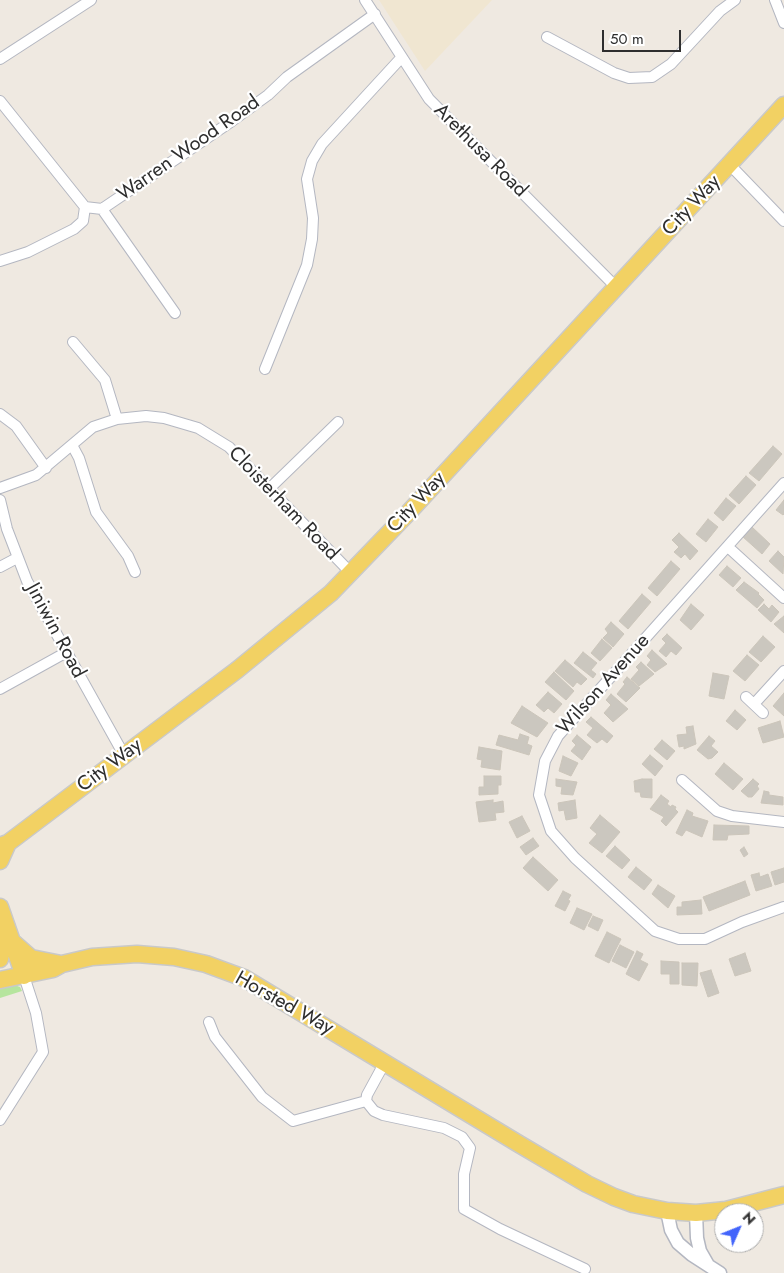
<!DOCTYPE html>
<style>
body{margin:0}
#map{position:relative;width:784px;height:1273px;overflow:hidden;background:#efe9e1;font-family:Jost,sans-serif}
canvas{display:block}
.north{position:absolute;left:714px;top:1203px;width:50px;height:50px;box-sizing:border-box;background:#fff;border:1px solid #ababab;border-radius:50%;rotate:46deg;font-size:14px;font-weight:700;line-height:20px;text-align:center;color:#2e2e2e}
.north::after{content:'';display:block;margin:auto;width:18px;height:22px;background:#4264fb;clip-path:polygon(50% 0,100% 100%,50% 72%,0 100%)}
.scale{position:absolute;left:602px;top:30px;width:79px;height:22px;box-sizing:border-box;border:2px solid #2e2e2e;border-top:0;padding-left:6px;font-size:15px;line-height:18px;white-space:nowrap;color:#2e2e2e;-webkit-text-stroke:4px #fff;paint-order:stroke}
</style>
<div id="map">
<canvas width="784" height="1273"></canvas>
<div class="north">N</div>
<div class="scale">50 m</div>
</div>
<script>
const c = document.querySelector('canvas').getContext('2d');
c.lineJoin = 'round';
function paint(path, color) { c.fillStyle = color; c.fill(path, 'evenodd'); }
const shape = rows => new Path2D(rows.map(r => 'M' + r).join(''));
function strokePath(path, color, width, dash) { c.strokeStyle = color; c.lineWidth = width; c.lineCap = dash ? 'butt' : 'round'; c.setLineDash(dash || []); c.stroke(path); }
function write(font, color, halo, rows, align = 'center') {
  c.font = font + ' Jost,sans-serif'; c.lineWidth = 4.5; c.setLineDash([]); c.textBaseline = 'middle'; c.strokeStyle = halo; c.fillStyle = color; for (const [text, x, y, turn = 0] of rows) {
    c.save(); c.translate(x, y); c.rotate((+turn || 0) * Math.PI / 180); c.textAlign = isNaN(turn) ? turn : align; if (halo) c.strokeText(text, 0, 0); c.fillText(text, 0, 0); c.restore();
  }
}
paint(shape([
 [379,0,492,0,425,71]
]), '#f0e6d1');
paint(shape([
 [12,984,20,987,22,991,0,998,0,986]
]), '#b6e59e');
const building = shape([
 [773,446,782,454,759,481,749,473,773,446],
 [746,476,756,485,739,504,729,495,746,476],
 [726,498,736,506,723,521,714,513,726,498],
 [784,500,784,514,783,515,776,510,784,500],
 [708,519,718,527,706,542,696,534,708,519],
 [752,527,770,544,762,554,743,537,752,527],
 [679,533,698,551,690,560,685,554,681,558,674,552,679,547,672,540,679,533],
 [778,551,784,557,783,574,769,561,778,551],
 [671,561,680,569,657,596,648,588,671,561],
 [727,566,741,578,733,587,719,575,727,566],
 [744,582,759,593,758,594,764,600,757,608,736,590,744,582],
 [642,594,651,602,628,629,619,621,642,594],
 [691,604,704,615,691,630,680,620,691,604],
 [764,604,769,609,772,605,779,612,771,622,758,610,764,604],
 [784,616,784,633,774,624,784,616],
 [611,622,624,634,613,647,603,638,608,633,605,629,611,622],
 [667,634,682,648,676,655,671,651,666,657,659,651,666,643,662,639,667,634],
 [763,636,775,647,761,662,749,652,763,636],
 [602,639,612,648,600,661,591,653,602,639],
 [652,650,667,664,655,672,647,665,651,660,647,656,652,650],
 [583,652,597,663,591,670,596,674,593,678,574,663,583,652],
 [747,655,759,665,745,681,733,671,747,655],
 [565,660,587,679,581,685,577,682,573,687,555,671,565,660],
 [641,662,654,674,639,686,631,679,639,670,636,667,641,662],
 [554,672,574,691,566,700,545,682,554,672],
 [713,673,729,676,724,699,709,696,713,673],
 [627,677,640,688,626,702,617,694,625,684,623,682,627,677],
 [548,692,562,704,554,713,548,708,544,712,536,705,548,692],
 [784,693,784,716,773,706,784,693],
 [611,694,628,709,613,722,604,713,611,705,606,700,611,694],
 [522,706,548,723,537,737,511,723,522,706],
 [735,710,746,720,737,730,726,721,735,710],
 [591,717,613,736,607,743,602,739,597,743,587,735,593,728,586,722,591,717],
 [780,721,784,737,763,743,758,728,780,721],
 [693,726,696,744,684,749,684,746,679,747,677,735,687,734,686,727,693,726],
 [520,734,529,737,527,744,532,746,529,755,496,745,499,735,518,740,520,734],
 [577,735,591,747,582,760,571,751,576,745,572,741,577,735],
 [709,736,715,741,711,746,718,752,712,758,708,759,697,750,709,736],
 [662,740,675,751,667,760,654,749,662,740],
 [479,747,502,751,500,770,481,767,482,760,477,759,479,747],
 [650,755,663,766,655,776,642,764,650,755],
 [563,756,578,763,571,776,559,771,563,756],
 [724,763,743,779,733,790,715,774,724,763],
 [484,776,501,776,501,785,498,785,498,794,479,795,479,787,484,787,484,776],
 [556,779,577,782,573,795,561,794,562,787,556,786,556,779],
 [642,779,652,779,652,798,641,797,640,792,635,792,634,781,642,779],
 [753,779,759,784,757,786,759,789,752,797,748,797,741,791,753,779],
 [764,791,769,792,769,795,783,797,783,805,761,803,764,791],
 [661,795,669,801,667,804,671,807,672,805,676,807,675,809,678,812,666,826,661,821,664,817,650,809,661,795],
 [493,800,493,803,503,801,504,812,495,813,496,820,479,822,476,802,493,800],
 [575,800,577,818,566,820,564,810,559,811,558,803,575,800],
 [687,810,693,813,692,816,708,821,702,837,686,830,682,836,676,833,687,810],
 [600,815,620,832,602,853,589,843,597,834,590,828,600,815],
 [522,816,530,831,517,838,509,822,522,816],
 [714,825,749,826,749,834,728,835,727,840,713,840,714,825],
 [533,838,539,846,526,855,520,847,533,838],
 [615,846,630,860,622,869,606,856,615,846],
 [744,847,748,854,744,857,740,850,744,847],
 [533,857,558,880,548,891,523,868,533,857],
 [636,867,652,880,644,890,628,877,636,867],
 [784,868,784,882,775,885,771,872,784,868],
 [759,873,760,877,768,874,772,886,756,891,751,875,759,873],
 [745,881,750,895,709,911,703,897,745,881],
 [658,885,675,896,668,908,652,894,658,885],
 [563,891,571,895,568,900,570,901,565,911,555,906,563,891],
 [701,900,702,914,677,915,677,907,682,907,682,902,701,900],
 [577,908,592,914,584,930,570,923,577,908],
 [593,916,603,920,598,931,588,926,593,916],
 [607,932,621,939,609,963,595,956,607,932],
 [620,945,634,952,626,968,612,961,620,945],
 [637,951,643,954,640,960,648,964,639,981,626,974,637,951],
 [745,953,751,971,735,976,729,959,745,953],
 [661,961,679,962,679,984,670,984,670,974,661,974,661,961],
 [682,963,698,963,697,986,682,985,682,963],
 [711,970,719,993,708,997,700,973,711,970]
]);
paint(building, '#cbc7bf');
strokePath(building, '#cbc5ba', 1);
const minor = shape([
 [365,0,429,99,616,287],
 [775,0,784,23],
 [547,37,614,73,629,78,652,77,671,64,720,11,735,0],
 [0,59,91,0],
 [0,101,85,207],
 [730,165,784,221],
 [85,207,102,209,232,121,268,95,287,77,375,14],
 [102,209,175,313],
 [0,261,28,252,74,229,83,221,85,207],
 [73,342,105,380,117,419],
 [265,369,307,265,312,239,313,218,307,179,312,161,322,144,401,58],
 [0,414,16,426,46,468],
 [72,445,79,458,96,512,128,556,135,572],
 [784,483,558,736,545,761,539,795,551,831,575,858,655,931,679,939,705,939,742,922,784,907],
 [0,488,36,475,93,427,117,419,146,416,164,418,198,428,229,447,351,573],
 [270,488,338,422],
 [0,500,7,529,27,581,124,755],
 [728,547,784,598],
 [0,567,17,558],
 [0,689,65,653],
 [746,697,763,713],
 [754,704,784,671],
 [682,780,717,811,732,816,784,822],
 [209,1022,215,1037,262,1097,293,1121,366,1101,367,1095,385,1062],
 [366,1101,374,1111,383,1115,444,1128,462,1137,470,1148,464,1174,464,1209,500,1229,585,1269],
 [0,1120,43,1052,36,1013,24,976]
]);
const tertiary = shape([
 [667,1211,671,1230,678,1243,692,1255,720,1273],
 [696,1213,697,1238,700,1251,708,1265]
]);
const primary = shape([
 [0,846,8,843,237,670,331,593,409,512,784,105],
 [0,861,8,843],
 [0,907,24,976],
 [14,943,31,958,61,964],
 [0,959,7,927],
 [0,980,53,969,62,964,92,957,137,954,174,957,206,964,244,978,519,1144,587,1184,614,1197,633,1204,667,1211,696,1213,726,1210,784,1195]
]);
strokePath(minor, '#b4b7c1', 12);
strokePath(tertiary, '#b4b7c1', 15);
strokePath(primary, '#c9c9c9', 19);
strokePath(minor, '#fff', 10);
strokePath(tertiary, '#fff', 12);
strokePath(primary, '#f2d163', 16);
write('20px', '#2e2e2e', '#fff', [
 ["Warren Wood Road",189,149,-35],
 ["Arethusa Road",480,151,45],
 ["City Way",692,206,-47],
 ["City Way",417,503,-47],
 ["Cloisterham Road",283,504,46],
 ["Jiniwin Road",55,631,62],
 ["Wilson Avenue",604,685,-48],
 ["City Way",110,766,-37],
 ["Horsted Way",284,1004,29]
]);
</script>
